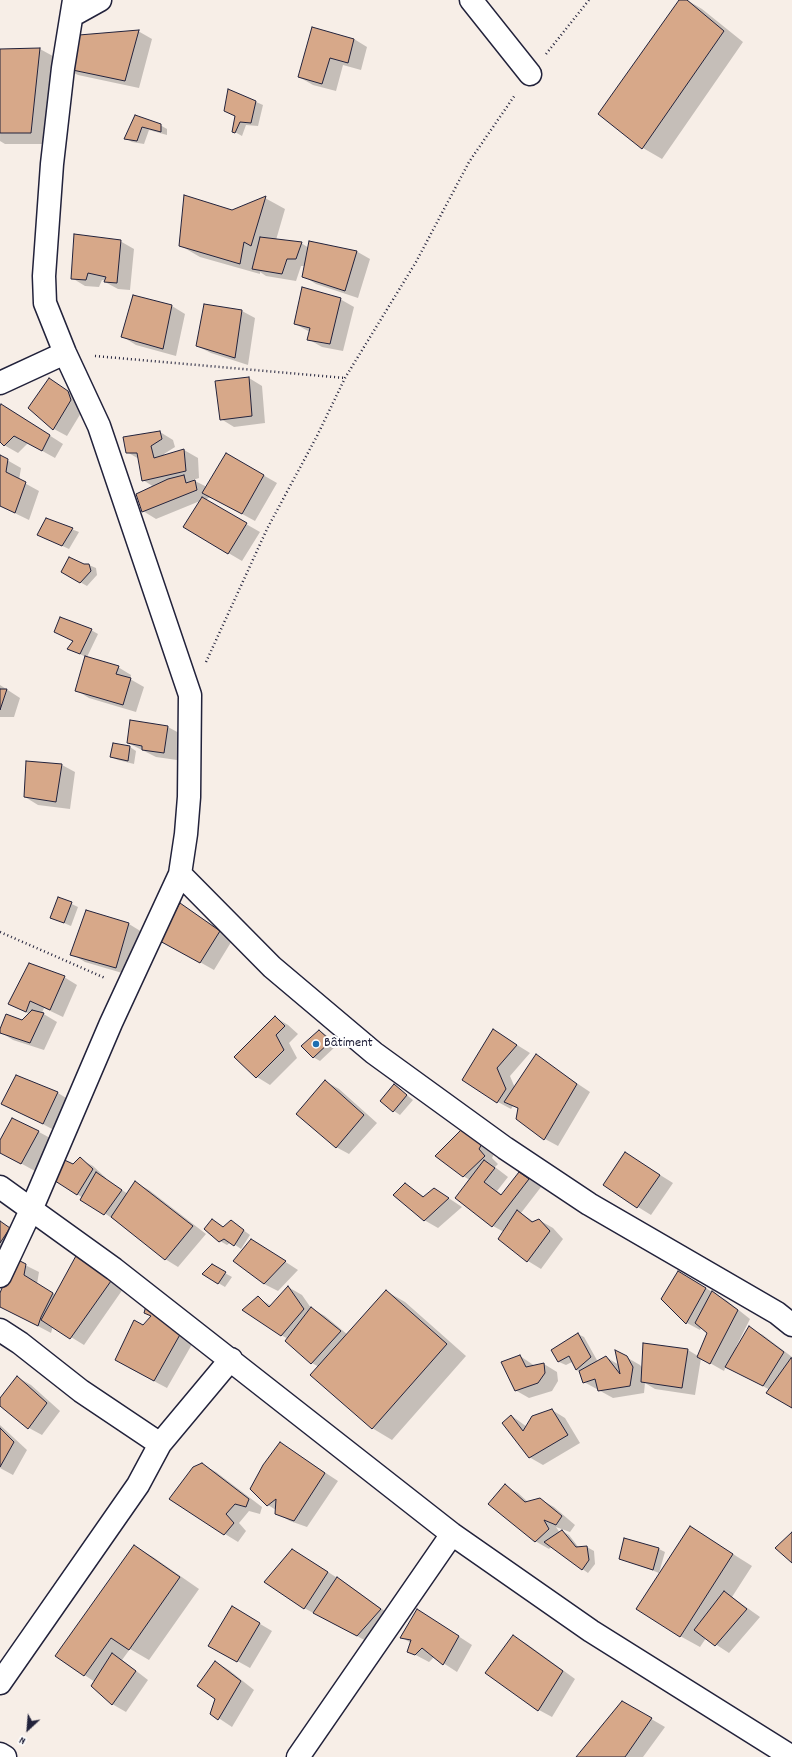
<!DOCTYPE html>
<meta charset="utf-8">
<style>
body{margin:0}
#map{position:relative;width:792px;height:1757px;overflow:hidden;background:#f7eee7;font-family:Dekko,sans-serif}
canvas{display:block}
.north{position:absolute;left:8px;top:1709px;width:40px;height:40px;-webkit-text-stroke:3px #fff;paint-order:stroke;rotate:206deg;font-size:11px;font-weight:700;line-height:16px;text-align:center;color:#22223b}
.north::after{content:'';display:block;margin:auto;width:14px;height:18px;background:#22223b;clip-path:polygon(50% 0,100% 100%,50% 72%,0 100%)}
</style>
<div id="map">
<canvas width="792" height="1757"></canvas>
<div class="north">N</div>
</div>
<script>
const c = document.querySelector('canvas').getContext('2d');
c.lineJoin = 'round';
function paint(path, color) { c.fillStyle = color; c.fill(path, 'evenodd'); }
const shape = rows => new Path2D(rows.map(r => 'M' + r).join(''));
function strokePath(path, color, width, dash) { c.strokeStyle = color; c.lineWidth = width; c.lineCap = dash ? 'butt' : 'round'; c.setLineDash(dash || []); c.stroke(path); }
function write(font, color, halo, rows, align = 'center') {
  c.font = font + ' Dekko,sans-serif'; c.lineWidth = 4; c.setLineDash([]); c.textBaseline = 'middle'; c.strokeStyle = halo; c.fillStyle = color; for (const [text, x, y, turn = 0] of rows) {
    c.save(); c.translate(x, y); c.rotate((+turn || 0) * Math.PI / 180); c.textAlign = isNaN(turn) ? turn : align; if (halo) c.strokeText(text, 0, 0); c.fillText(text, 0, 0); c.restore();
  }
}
paint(shape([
 [681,0,687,0,702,9,743,42,662,159,643,148,599,114],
 [138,31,152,39,139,88,78,75,64,68],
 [354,39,367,47,361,70,343,65,336,91,313,85,299,77],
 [40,49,60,60,50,144,5,144,0,141,1,50],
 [229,90,263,105,258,126,246,125,242,136,233,131,236,116],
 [135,117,160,125,167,129,167,135,149,130,144,144,132,142,125,138],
 [265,198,285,209,276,240,301,243,309,248,356,251,370,259,358,298,316,284,303,276,305,266,301,266,296,281,266,276,260,272,260,274,200,257,181,246,232,211],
 [120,241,134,249,130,290,118,289,105,282,106,281,102,280,99,287,85,286,72,278],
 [134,296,172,306,185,314,176,356,136,345,123,337],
 [340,299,354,307,343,351,322,347,308,339,310,332,295,324],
 [242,311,255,318,248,365,211,353,197,346],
 [249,378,262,386,265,423,234,427,221,419],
 [49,379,81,400,84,408,67,436,54,429,29,407],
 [2,405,63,444,55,458,28,443,18,453,4,445,0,440,0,408],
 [160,432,173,440,175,447,164,454,164,456,184,450,198,458,199,478,193,480,207,487,226,454,277,483,255,521,211,497,204,500,260,532,242,561,184,527,200,501,156,519,143,511,154,487,143,480,139,459,127,452],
 [0,456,21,468,19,480,39,491,29,520,0,506],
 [46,519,79,532,69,549,45,538],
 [84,565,89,565,96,568,97,575,87,586,62,572],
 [91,630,98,634,87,657,118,667,131,675,130,679,144,687,136,712,89,698,76,690,86,657,69,649],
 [0,685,20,698,14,717,0,717],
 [168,727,181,734,177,760,156,757,128,743],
 [113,744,130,747,136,751,134,764,118,760,111,757],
 [27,762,62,765,75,772,70,809,38,805,25,797],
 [59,898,78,907,71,926,52,918],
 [181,904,233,939,214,970,173,947],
 [87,911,129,924,142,932,129,975,85,962,72,954],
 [64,977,77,985,63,1017,44,1008,42,1013,57,1022,44,1050,13,1040,0,1032,22,1021,29,1014,10,1004],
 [275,1017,288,1025,298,1034,289,1043,297,1058,270,1085,257,1077],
 [493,1030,530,1053,510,1076,515,1088,536,1056,590,1092,558,1146,545,1139,519,1109,513,1106,511,1109,498,1102],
 [320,1031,326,1035,337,1045,320,1061,313,1057],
 [16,1076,58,1093,71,1101,56,1131,2,1103],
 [325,1081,339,1089,377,1123,349,1154,336,1147],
 [394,1085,413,1100,400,1115,394,1111],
 [464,1129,496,1150,492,1158,498,1164,495,1167,508,1177,497,1191,502,1195,520,1173,541,1187,521,1213,534,1222,539,1220,553,1228,563,1239,541,1269,528,1261,499,1239,504,1232,493,1226,470,1180,463,1176],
 [39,1132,52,1139,35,1171,0,1152,0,1143],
 [625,1153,673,1183,651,1215,638,1207],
 [80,1159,93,1166,106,1178,105,1179,128,1194,136,1183,149,1190,206,1234,178,1267,165,1259,116,1221,77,1194,73,1165],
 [405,1185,425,1197,447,1197,462,1207,438,1228,424,1220],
 [212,1220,224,1228,231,1221,250,1235,241,1249,231,1242,227,1245,220,1241],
 [0,1222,29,1240,15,1260,39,1272,37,1284,56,1295,77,1256,123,1289,84,1345,53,1326,51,1333,0,1306,0,1296,11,1267,0,1282],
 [264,1248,298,1270,278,1291,264,1284,235,1260],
 [212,1266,232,1277,225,1287,203,1274],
 [692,1280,726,1300,750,1319,736,1347,738,1347,750,1328,763,1335,792,1357,792,1407,770,1390,726,1366,724,1371,701,1358,695,1395,655,1389,645,1383,644,1393,613,1398,584,1382,581,1372,576,1370,572,1362,566,1365,559,1362,553,1351,578,1334,584,1337,598,1362,606,1357,619,1365,626,1357,640,1365,643,1369,688,1350,698,1356,708,1333,701,1328,700,1330,687,1323,662,1298],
 [288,1287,302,1295,311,1308,325,1316,348,1335,386,1291,405,1302,466,1356,392,1440,372,1428,319,1367,312,1363,288,1339,281,1335,258,1298,272,1306],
 [159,1315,195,1339,167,1388,129,1368,143,1326],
 [520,1356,535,1366,544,1364,557,1372,558,1381,552,1391,529,1398,515,1390],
 [17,1377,31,1385,60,1411,42,1435,29,1428,0,1405,0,1399],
 [552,1410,565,1418,580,1443,543,1465,529,1457,512,1416,527,1427],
 [0,1425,27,1450,13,1475,0,1468],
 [280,1443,338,1481,307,1527,290,1521,276,1513,276,1510,268,1505,251,1489],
 [202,1464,216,1472,262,1507,260,1514,249,1511,239,1523,246,1531,238,1542,225,1534],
 [505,1486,518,1493,528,1502,540,1499,554,1507,575,1525,570,1532,556,1527,560,1533,562,1531,569,1535,579,1548,587,1547,594,1551,595,1564,588,1573,551,1547,549,1549,535,1541],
 [690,1527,752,1566,732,1597,760,1617,729,1653,706,1638,700,1647,680,1636],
 [625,1539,659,1549,665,1552,659,1573,621,1558],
 [134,1546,153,1557,199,1589,149,1660,130,1649,122,1660,148,1680,126,1712,112,1704,95,1682,56,1656],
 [306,1558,350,1586,393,1617,370,1643,304,1608],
 [418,1610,472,1645,457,1672,434,1657,429,1662,408,1651,411,1643,401,1637],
 [245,1615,272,1631,250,1668,223,1653],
 [513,1636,527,1644,575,1679,552,1717,539,1710],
 [216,1662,229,1670,254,1690,232,1727,211,1713,216,1698],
 [622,1702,665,1727,643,1757,577,1757]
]), '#0003');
const building = shape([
 [679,0,687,0,724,31,642,149,598,114,679,0],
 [312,27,354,39,348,63,330,58,322,84,298,77,312,27],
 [139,30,125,81,63,68,79,35,139,30],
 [40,48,31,133,0,133,0,49,40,48],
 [228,89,256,101,251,123,240,122,235,133,232,132,235,116,224,111,228,89],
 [135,115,161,124,161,132,142,127,137,141,124,139,135,115],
 [184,195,232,210,266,196,251,246,244,242,240,264,179,246,184,195],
 [74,234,121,240,117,283,104,282,106,277,88,273,86,280,71,279,74,234],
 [260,237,302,242,296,259,287,259,282,274,252,269,260,237],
 [309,241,357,251,345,291,302,277,309,241],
 [302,287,341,298,330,344,307,340,310,328,294,324,302,287],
 [133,295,172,305,163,349,121,337,133,295],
 [204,304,242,310,235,358,196,346,204,304],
 [249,377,252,416,220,420,215,381,249,377],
 [49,378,68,391,71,400,53,430,28,408,49,378],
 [1,404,50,435,42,451,14,436,4,446,0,442,0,406,1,404],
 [160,431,162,439,151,446,154,458,184,449,186,471,142,481,137,453,126,453,123,437,160,431],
 [226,453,264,475,242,514,202,493,226,453],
 [0,455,8,459,6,472,26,482,15,513,0,506,0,455],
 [184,475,186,483,195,480,197,490,142,512,136,494,168,479,184,475],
 [202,497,247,523,228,554,183,527,202,497],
 [46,518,73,528,62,546,37,535,46,518],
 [69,557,84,564,89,564,91,571,80,583,61,572,69,557],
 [60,617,92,629,80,654,67,649,73,641,54,632,60,617],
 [85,656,119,666,116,674,131,678,123,705,75,691,85,656],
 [0,689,7,689,0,710,0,689],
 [130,720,168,726,164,753,142,750,142,746,127,743,130,720],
 [113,743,130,746,128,761,110,757,113,743],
 [26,761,62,764,56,802,24,797,26,761],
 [58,897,72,902,64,923,50,918,58,897],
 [180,903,220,931,200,963,158,940,180,903],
 [86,910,129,923,116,968,70,955,86,910],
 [29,963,65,976,50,1010,30,1001,26,1012,8,1004,29,963],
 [32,1010,44,1013,30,1043,0,1033,0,1029,6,1014,22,1020,32,1010],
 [275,1016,285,1026,276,1035,284,1050,256,1078,234,1057,275,1016],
 [493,1029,517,1045,497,1068,506,1089,497,1103,462,1080,493,1029],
 [319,1030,331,1041,313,1058,301,1046,319,1030],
 [536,1054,577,1084,544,1140,516,1119,518,1108,504,1102,536,1054],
 [16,1075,58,1092,43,1124,1,1104,16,1075],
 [325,1080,364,1115,336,1148,296,1114,325,1080],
 [394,1084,407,1095,393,1112,380,1101,394,1084],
 [12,1118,39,1131,21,1164,0,1153,0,1140,12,1118],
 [464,1127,483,1142,479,1149,485,1156,463,1177,435,1156,464,1127],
 [625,1152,660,1175,637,1208,603,1185,625,1152],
 [58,1157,73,1164,80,1157,93,1169,77,1195,49,1177,58,1157],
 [484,1160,495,1168,484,1182,501,1195,519,1172,529,1179,492,1227,455,1198,484,1160],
 [96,1172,122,1190,104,1215,80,1200,96,1172],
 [135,1181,193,1226,165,1260,111,1217,135,1181],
 [405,1183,423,1197,434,1188,449,1198,424,1221,393,1195,405,1183],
 [517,1210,532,1222,539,1219,550,1231,527,1262,498,1239,517,1210],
 [212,1219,223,1227,231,1220,244,1230,234,1246,224,1239,219,1242,204,1229,212,1219],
 [0,1221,10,1228,0,1243,0,1221],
 [251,1239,286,1261,264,1284,233,1261,251,1239],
 [77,1254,111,1281,70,1339,41,1320,77,1254],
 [14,1258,26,1264,24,1275,53,1293,41,1317,38,1326,0,1307,0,1293,14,1258],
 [212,1264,226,1272,218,1284,202,1274,212,1264],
 [678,1271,706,1288,686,1324,661,1299,678,1271],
 [288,1286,304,1309,281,1336,242,1310,258,1296,269,1307,288,1286],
 [386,1290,447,1344,372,1429,310,1375,386,1290],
 [712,1291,738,1310,710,1364,697,1357,707,1333,695,1323,712,1291],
 [146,1306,182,1331,154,1381,115,1360,134,1320,143,1325,151,1316,144,1313,146,1306],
 [311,1307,341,1331,311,1364,285,1341,311,1307],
 [749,1326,784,1352,763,1386,725,1367,749,1326],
 [578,1333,591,1357,576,1370,569,1356,558,1362,551,1350,578,1333],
 [643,1343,688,1349,682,1388,641,1382,643,1343],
 [615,1350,627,1356,633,1367,630,1386,598,1391,595,1379,583,1383,579,1371,606,1356,620,1374,615,1350],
 [520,1355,526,1367,544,1363,545,1373,538,1383,515,1391,501,1362,520,1355],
 [791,1358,792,1358,792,1408,766,1393,791,1358],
 [17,1376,47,1403,28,1429,0,1406,0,1398,17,1376],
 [552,1409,568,1435,529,1458,502,1423,511,1415,523,1431,532,1416,552,1409],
 [0,1428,14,1442,0,1467,0,1428],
 [280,1442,325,1473,294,1521,275,1514,276,1499,267,1506,250,1489,263,1465,280,1442],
 [202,1463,249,1499,246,1507,235,1504,226,1514,234,1523,224,1535,169,1499,193,1467,202,1463],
 [505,1484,525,1502,540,1498,562,1516,556,1525,544,1520,549,1529,535,1542,488,1504,505,1484],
 [690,1526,733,1554,680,1637,636,1609,690,1526],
 [562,1530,576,1547,587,1546,589,1560,582,1570,544,1542,562,1530],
 [792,1532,792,1563,775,1548,792,1532],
 [624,1538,659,1548,653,1570,619,1559,624,1538],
 [134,1545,180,1577,129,1650,111,1638,84,1676,55,1656,134,1545],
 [292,1549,328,1572,304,1609,264,1582,292,1549],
 [337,1577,381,1609,357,1636,313,1613,337,1577],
 [724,1591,747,1609,715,1646,694,1630,724,1591],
 [232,1606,260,1623,237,1662,208,1646,232,1606],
 [417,1609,459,1636,443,1665,422,1648,415,1655,407,1652,411,1640,400,1638,417,1609],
 [513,1635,563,1671,538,1711,485,1673,513,1635],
 [112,1653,136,1671,112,1705,91,1686,112,1653],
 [215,1661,241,1681,218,1720,210,1714,215,1699,197,1686,215,1661],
 [622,1701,652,1718,625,1757,576,1757,622,1701]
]);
paint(building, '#d7a889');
strokePath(building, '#22223b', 1);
const minor = shape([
 [471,0,530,74],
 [73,15,100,0],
 [0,383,65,353],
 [180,874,272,967,374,1053,505,1148,589,1204,777,1313,792,1325],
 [0,1187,114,1269,452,1534,591,1631,792,1757],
 [0,1276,31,1210,111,1023,180,874,186,834,189,797,190,695,99,426,65,353,45,303,44,276,52,164,63,68,74,0],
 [0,1330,20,1343,81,1391,160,1444],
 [0,1683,138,1485,160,1444,231,1359],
 [0,1754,5,1757],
 [298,1757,452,1534]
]);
strokePath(minor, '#22223b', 25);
strokePath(shape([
 [546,54,589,0],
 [95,356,345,378],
 [206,662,267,529,317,436,345,378,416,262,469,162,515,95],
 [0,932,105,978]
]), '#22223b', 2.5, [1, 3]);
strokePath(minor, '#fff', 22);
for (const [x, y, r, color] of [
 [316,1044,4,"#1f6fb2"]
]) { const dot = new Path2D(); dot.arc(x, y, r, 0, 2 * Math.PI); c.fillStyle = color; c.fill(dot); strokePath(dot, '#fff', 1.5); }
write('14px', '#22223b', '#fff', [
 ["Bâtiment",324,1044]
], 'left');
</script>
